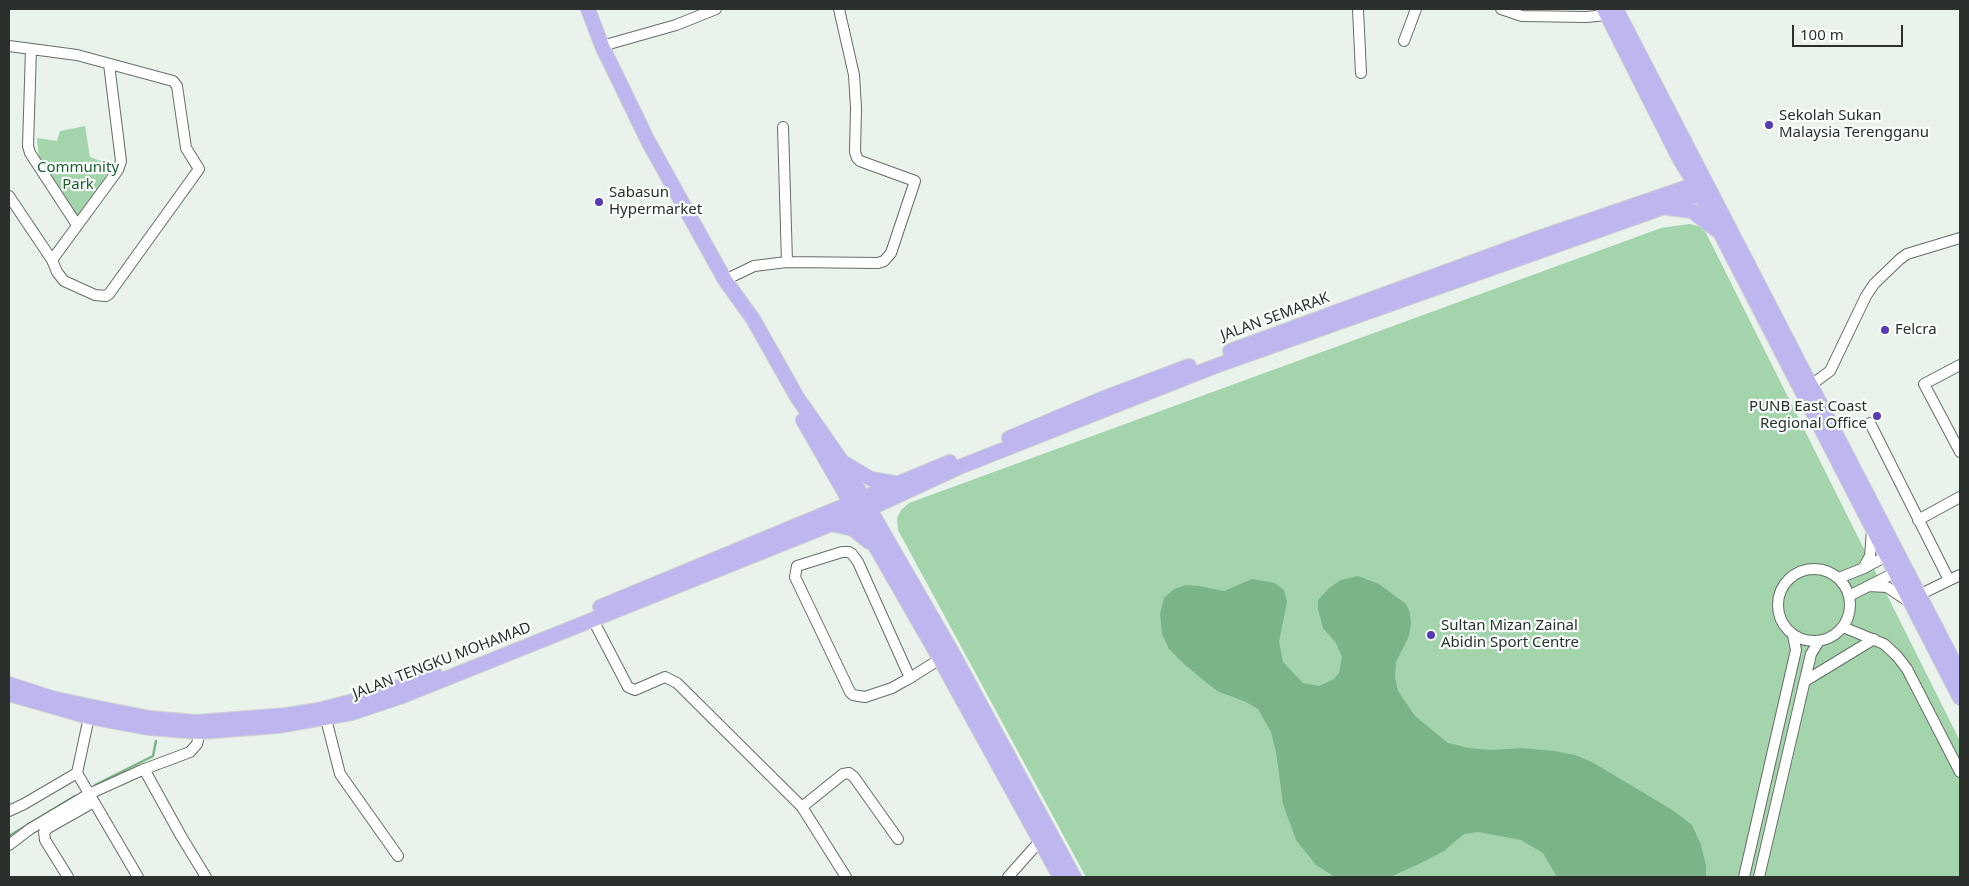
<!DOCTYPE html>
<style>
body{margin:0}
#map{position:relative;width:1969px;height:886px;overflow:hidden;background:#e9f3eb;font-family:"Noto Sans",sans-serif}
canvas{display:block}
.frame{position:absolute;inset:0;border:10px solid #2c302d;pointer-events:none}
.scale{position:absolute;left:1792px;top:25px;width:111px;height:22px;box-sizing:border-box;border:2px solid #2c302d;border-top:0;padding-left:6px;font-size:15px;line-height:18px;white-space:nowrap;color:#2c302d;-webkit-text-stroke:4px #f9fffa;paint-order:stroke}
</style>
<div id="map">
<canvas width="1969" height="886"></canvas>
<div class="frame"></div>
<div class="scale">100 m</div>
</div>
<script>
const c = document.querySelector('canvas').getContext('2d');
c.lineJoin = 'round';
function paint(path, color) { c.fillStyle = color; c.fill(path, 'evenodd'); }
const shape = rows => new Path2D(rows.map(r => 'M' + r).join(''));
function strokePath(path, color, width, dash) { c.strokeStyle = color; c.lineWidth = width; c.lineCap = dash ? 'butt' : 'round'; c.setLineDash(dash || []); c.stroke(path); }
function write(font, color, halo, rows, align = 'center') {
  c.font = font + ' "Noto Sans",sans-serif'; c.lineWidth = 4.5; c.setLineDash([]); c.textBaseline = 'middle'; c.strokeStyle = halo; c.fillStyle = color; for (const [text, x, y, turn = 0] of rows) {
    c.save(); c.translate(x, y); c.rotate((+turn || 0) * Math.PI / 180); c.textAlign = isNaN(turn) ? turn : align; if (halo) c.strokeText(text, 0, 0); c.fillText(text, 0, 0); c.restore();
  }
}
paint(shape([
 [85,126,90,157,112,165,78,223,39,159,37,138,57,141,60,131],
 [1689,224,1703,227,1960,741,1960,877,1086,877,898,530,897,518,901,510,909,503,1661,228]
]), '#a3d4ac');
paint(shape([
 [1358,576,1379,584,1406,604,1410,613,1411,623,1409,636,1396,662,1395,677,1398,691,1415,716,1448,743,1469,748,1491,750,1522,748,1554,751,1575,755,1592,762,1674,811,1692,825,1701,845,1706,865,1706,877,1557,877,1543,853,1521,840,1478,832,1464,834,1444,851,1419,864,1390,877,1335,877,1316,865,1296,840,1283,804,1276,752,1271,732,1258,709,1246,702,1217,691,1185,665,1169,649,1162,634,1160,614,1164,598,1174,589,1186,585,1199,586,1224,591,1252,579,1275,583,1284,590,1287,602,1279,642,1283,662,1303,683,1319,686,1334,679,1339,673,1342,657,1336,643,1323,628,1318,609,1318,600,1329,588,1341,580]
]), '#7bb587');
strokePath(shape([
 [95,785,153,756,156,741],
 [9,836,75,796]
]), '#7bb587', 2.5);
const minor = shape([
 [1358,9,1361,73],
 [1501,9,1522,16,1586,17,1607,15],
 [1404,41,1416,9],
 [9,46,77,55,173,81,177,86,186,148,199,169,109,294,106,296,95,295,64,281,57,272,52,260,9,196],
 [602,46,676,25,716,9],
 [31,49,28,146,30,153,77,225],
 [783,127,787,262],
 [52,260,118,170,121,161,109,64],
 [725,280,754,266,787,262,878,263,884,261,891,253,915,181,860,161,857,158,855,152,856,108,854,75,839,9],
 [1960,365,1924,384,1960,452],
 [1811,385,1830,371,1866,296,1874,284,1900,259,1907,254,1960,238],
 [1870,423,1949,580],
 [1918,520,1960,497],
 [1864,567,1870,556,1872,530],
 '1778 605a36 36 0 1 1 72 0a36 36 0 1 1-72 0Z',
 [1839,578,1864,568,1892,553],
 [1869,586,1887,587,1908,601],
 [1919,595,1960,575],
 [1849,596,1900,570],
 [593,620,628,687,635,690,665,677,677,683,802,807,846,877],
 [1843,627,1884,644,1897,656,1907,669,1960,772],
 [910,678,858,562,852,554,849,552,842,552,797,566,795,577,850,692,853,695,865,697,892,688,899,684,910,678,940,659,944,656],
 [1805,681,1874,639],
 [89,717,77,773,138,877],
 [326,719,340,774,398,856],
 [144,769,181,836,206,877],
 [802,807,843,774,849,773,854,777,898,839],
 [9,811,24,804,77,773],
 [9,845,30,829,89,794,142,770,190,752,197,744,200,732],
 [68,877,45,840,44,832,48,828,94,802],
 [1008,877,1040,841],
 [1744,877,1796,650,1793,635],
 [1759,877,1811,654,1819,641]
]);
const major = shape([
 [588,9,602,46,648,141,725,280,753,319,797,397,843,463,952,652,1074,877],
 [1604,9,1679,158,1695,184,1960,698],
 [1616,9,1960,674],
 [1668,208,1692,211,1715,229],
 [1230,351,1538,238,1705,181],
 [803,420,940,659,1060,877],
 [1009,438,1104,398,1189,366],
 [846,464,871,479,895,483],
 [831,524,853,529,869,542],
 [600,607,950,462],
 [9,684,52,698,89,706,150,718,196,722,286,715,318,710,369,697,435,674],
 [9,694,89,717,149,728,200,732,278,726,352,713,400,697,869,509,962,466,1213,367,1710,191]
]);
strokePath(minor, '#656e66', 12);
strokePath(major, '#d1d1d1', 16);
strokePath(minor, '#fff', 10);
strokePath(major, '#bdb6ef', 14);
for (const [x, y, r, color] of [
 [1769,125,5,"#573bb3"],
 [599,202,5,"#573bb3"],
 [1885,330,5,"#573bb3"],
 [1877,416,5,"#573bb3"],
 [1431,635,5,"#573bb3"]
]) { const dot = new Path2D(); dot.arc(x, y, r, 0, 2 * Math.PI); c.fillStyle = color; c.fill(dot); strokePath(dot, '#f9fffa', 2); }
write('15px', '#2c302d', '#f9fffa', [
 ["Sekolah Sukan",1779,116],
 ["Malaysia Terengganu",1779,133],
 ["Sabasun",609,193],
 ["Hypermarket",609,210],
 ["Felcra",1895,330],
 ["PUNB East Coast",1867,407,"right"],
 ["Regional Office",1867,424,"right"],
 ["Sultan Mizan Zainal",1441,626],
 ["Abidin Sport Centre",1441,643]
], 'left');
write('15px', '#1d5d31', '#f9fffa', [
 ["Community",78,168],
 ["Park",78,185]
]);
write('15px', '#2c302d', '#f9fffa', [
 ["JALAN SEMARAK",1275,317,-20],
 ["JALAN TENGKU MOHAMAD",442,661,-21]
]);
</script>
